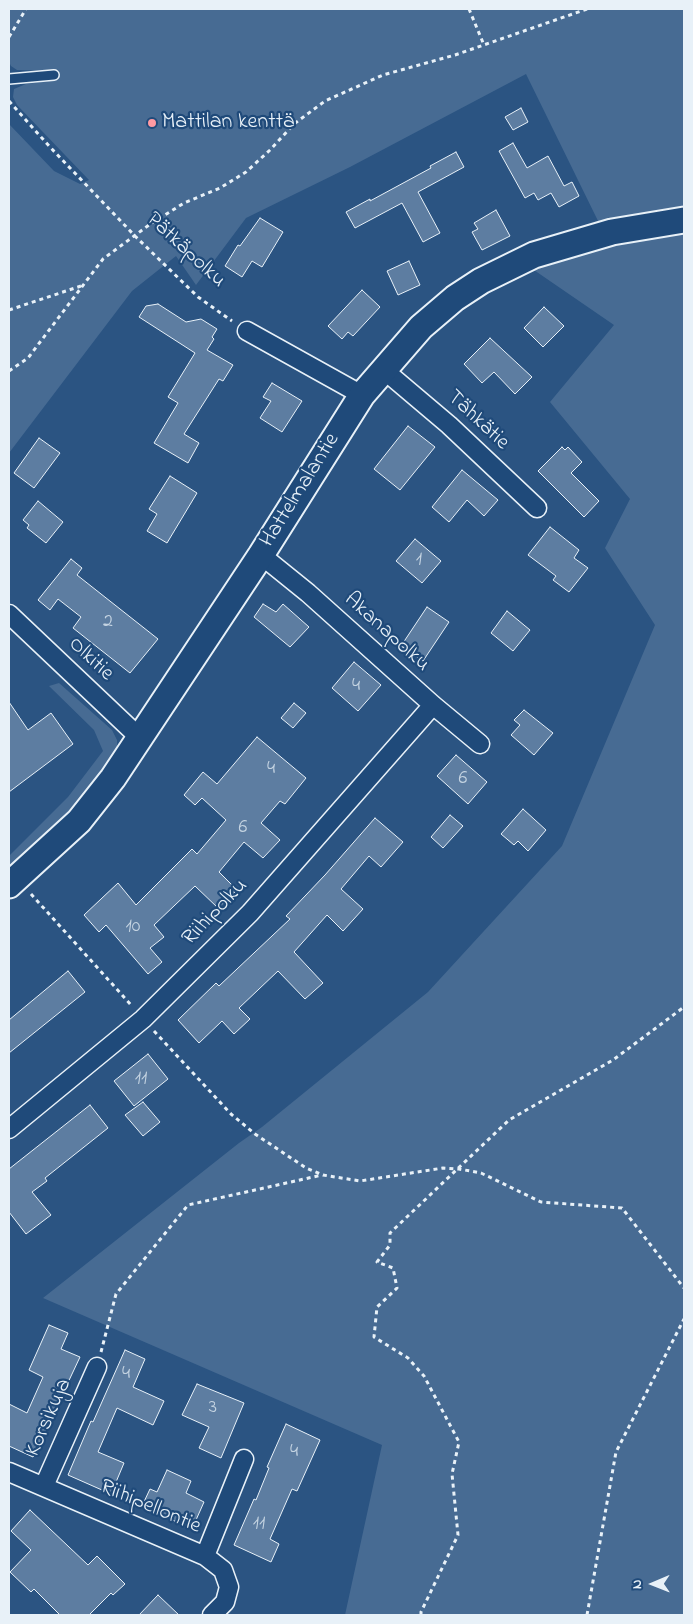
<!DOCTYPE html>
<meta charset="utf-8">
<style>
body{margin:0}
#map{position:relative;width:693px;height:1624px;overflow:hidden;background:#2b5482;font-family:"Indie Flower",sans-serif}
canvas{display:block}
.frame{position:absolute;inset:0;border:10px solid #e8f1f8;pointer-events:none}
.north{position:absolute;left:628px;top:1559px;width:50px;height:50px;-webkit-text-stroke:4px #1f4a7a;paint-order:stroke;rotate:269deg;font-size:14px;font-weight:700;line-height:20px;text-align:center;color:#e8f1f8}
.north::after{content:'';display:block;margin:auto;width:18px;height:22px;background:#e8f1f8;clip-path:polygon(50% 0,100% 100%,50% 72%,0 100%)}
</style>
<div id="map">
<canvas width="693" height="1624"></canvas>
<div class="frame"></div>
<div class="north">N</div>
</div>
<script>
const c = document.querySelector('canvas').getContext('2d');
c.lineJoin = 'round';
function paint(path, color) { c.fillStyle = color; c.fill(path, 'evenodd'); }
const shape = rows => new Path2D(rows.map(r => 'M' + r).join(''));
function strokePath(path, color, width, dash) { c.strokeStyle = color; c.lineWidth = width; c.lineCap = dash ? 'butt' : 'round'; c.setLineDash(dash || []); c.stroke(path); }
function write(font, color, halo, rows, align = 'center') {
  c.font = font + ' "Indie Flower",sans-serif'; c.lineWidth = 4.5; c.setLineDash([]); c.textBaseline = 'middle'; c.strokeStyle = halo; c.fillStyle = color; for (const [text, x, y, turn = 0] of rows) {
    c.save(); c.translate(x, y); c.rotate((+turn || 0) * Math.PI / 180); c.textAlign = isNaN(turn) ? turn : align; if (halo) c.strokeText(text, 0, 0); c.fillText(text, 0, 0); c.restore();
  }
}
paint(shape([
 [9,9,684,9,684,210,600,225,526,74,350,167,246,218,196,285,176,256,132,291,9,453,9,124,54,171,80,184,89,180,17,105,13,97,14,89,26,84,56,80,53,71,17,70,11,66,9,62],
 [684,232,684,1615,345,1615,382,1445,43,1298,239,1143,262,1127,428,992,562,846,655,625,605,548,630,499,550,402,614,325,531,268,610,245],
 [59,683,112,730,117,740,117,750,113,760,56,826,9,870,9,856,68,797,103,751,94,730,49,686]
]), '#476b93');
const building = shape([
 [521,108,528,122,513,130,505,117,521,108],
 [513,143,527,168,548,156,564,186,572,182,579,196,559,207,551,193,538,200,534,193,525,198,499,151,513,143],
 [456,152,464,167,418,192,440,233,423,242,402,203,355,228,346,212,370,199,370,201,431,168,430,166,456,152],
 [496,210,510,236,482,250,472,232,478,229,474,223,496,210],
 [260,218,283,232,262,267,252,261,242,277,225,266,238,245,240,246,260,218],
 [409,261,420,285,398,295,387,271,409,261],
 [362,290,380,307,353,336,348,332,342,339,328,326,362,290],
 [158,304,186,322,201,319,217,329,212,337,214,339,207,350,233,365,223,381,219,379,184,434,199,443,188,463,154,443,178,403,168,397,195,353,139,317,146,306,158,304],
 [544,307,564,326,543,347,524,328,544,307],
 [490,338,532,377,515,394,494,372,482,383,464,364,490,338],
 [272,383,302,401,282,432,260,418,271,401,263,397,272,383],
 [408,426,435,447,400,490,374,469,408,426],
 [39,438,60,453,34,488,14,473,39,438],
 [562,447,565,450,568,447,582,462,571,473,599,501,584,517,538,471,562,447],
 [462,470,498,500,484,516,467,500,449,522,432,507,462,470],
 [170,476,197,493,167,543,147,531,157,514,149,509,170,476],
 [38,501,63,522,46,543,27,528,29,525,23,520,38,501],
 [550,527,579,550,574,558,588,568,569,592,553,580,556,576,528,555,550,527],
 [415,539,441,561,422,583,396,561,415,539],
 [71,559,82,568,77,575,158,639,130,673,73,628,81,617,58,599,50,610,38,600,71,559],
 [263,604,276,612,283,604,309,627,290,647,254,617,263,604],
 [427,607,449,622,423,661,401,646,427,607],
 [507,611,530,630,513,651,491,633,507,611],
 [354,662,381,685,358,711,332,688,354,662],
 [9,702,28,730,51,713,73,744,9,792,9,702],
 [294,703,306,713,293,728,281,718,294,703],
 [524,710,553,733,534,755,511,735,520,725,514,720,524,710],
 [257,737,306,778,285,804,280,801,261,823,280,840,263,858,244,842,219,872,237,890,218,908,195,886,154,925,164,937,150,948,162,962,148,974,106,925,99,932,84,915,118,883,136,905,192,849,197,854,226,820,202,798,195,805,184,795,203,772,217,784,257,737],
 [456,755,487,782,468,804,437,776,456,755],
 [523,809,546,830,528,851,518,841,514,845,501,834,523,809],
 [450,815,463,826,443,848,431,837,450,815],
 [375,818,403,842,381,867,369,856,341,889,363,909,343,931,327,915,294,952,323,983,305,999,278,971,239,1008,250,1019,234,1034,222,1021,199,1043,178,1020,216,983,219,986,290,919,286,916,325,875,375,818],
 [68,971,85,992,9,1053,9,1020,68,971],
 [148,1054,168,1079,134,1106,114,1081,148,1054],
 [143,1102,160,1122,143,1136,125,1115,143,1102],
 [90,1105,108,1128,45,1178,47,1181,32,1192,51,1215,26,1234,9,1212,9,1169,90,1105],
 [49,1325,68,1333,61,1349,80,1357,33,1457,9,1446,9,1404,27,1413,43,1377,29,1370,49,1325],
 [125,1350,145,1359,133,1387,164,1401,153,1425,117,1408,98,1452,124,1463,111,1494,68,1475,91,1421,93,1422,125,1350],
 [197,1384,244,1403,221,1458,199,1448,209,1427,182,1415,197,1384],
 [286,1424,320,1440,297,1491,292,1489,270,1539,279,1544,271,1562,234,1545,254,1499,256,1500,269,1468,267,1467,286,1424],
 [167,1470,191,1481,186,1493,204,1502,192,1529,142,1506,150,1489,157,1492,167,1470],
 [30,1510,88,1565,97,1556,125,1584,113,1595,111,1593,89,1615,60,1615,34,1589,31,1592,10,1572,31,1550,11,1531,30,1510],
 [158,1595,179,1615,139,1615,158,1595]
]);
paint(building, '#5d7da1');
strokePath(building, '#e8f1f8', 1);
const lane = shape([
 [9,79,54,75]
]);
const street = shape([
 [247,331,362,395],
 [384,370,449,425,537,508],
 [261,555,308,593,433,705,480,744],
 [9,614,140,738],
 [9,1129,143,1019,250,913,433,705],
 [9,1472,205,1556,223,1570,229,1587,225,1602,212,1615],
 [44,1486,97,1367],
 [205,1556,244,1459]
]);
const secondary = shape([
 [9,885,79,821,113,778,261,555,362,395,421,327,455,298,481,281,534,255,612,232,684,220]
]);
strokePath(lane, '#e8f1f8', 12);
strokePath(street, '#e8f1f8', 21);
strokePath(secondary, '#e8f1f8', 29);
strokePath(shape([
 [469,9,484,45],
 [9,37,26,9],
 [9,101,49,146,135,236,198,297,232,321],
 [9,310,81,286],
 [9,371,28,358,103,259,149,225,184,203,220,188,246,172,270,150,294,124,325,101,383,75,455,55,587,9],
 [31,894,132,1006],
 [154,1031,231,1114,255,1134,306,1168,323,1175,360,1181,443,1168,459,1169,481,1173,541,1202,622,1208,684,1288],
 [101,1352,116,1294,188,1205,322,1175],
 [421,1615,421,1612,458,1535,452,1474,459,1442,424,1376,408,1358,374,1337,377,1307,397,1288,393,1268,377,1262,390,1245,390,1233,509,1120,613,1060,684,1007],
 [587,1615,616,1452,684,1319]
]), '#e8f1f8', 3, [4, 4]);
strokePath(lane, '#1f4a7a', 9);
strokePath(street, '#1f4a7a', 18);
strokePath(secondary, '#1f4a7a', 25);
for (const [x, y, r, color] of [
 [152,123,5,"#ff9aa2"]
]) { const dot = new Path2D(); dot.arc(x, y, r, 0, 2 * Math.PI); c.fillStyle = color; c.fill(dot); strokePath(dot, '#1f4a7a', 2); }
write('20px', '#c5d4e2', null, [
 ["1",419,561],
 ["2",108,623],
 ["4",356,687],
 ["4",271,770],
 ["6",463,780],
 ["6",243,829],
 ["10",133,928],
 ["11",141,1080],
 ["4",126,1375],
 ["3",213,1409],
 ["4",294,1453],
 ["11",259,1525]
]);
write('22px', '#e8f1f8', '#1f4a7a', [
 ["Mattilan kenttä",162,123]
], 'left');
write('22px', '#e8f1f8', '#1f4a7a', [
 ["Pätkäpolku",185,251,43],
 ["Tähkätie",477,421,43],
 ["Hattelmalantie",301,491,-58],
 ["Akanapolku",386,633,42],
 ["Olkitie",90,660,43],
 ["Riihipolku",216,913,-46],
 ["Korsikuja",50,1418,-66],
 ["Riihipellontie",150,1508,23]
]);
</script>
